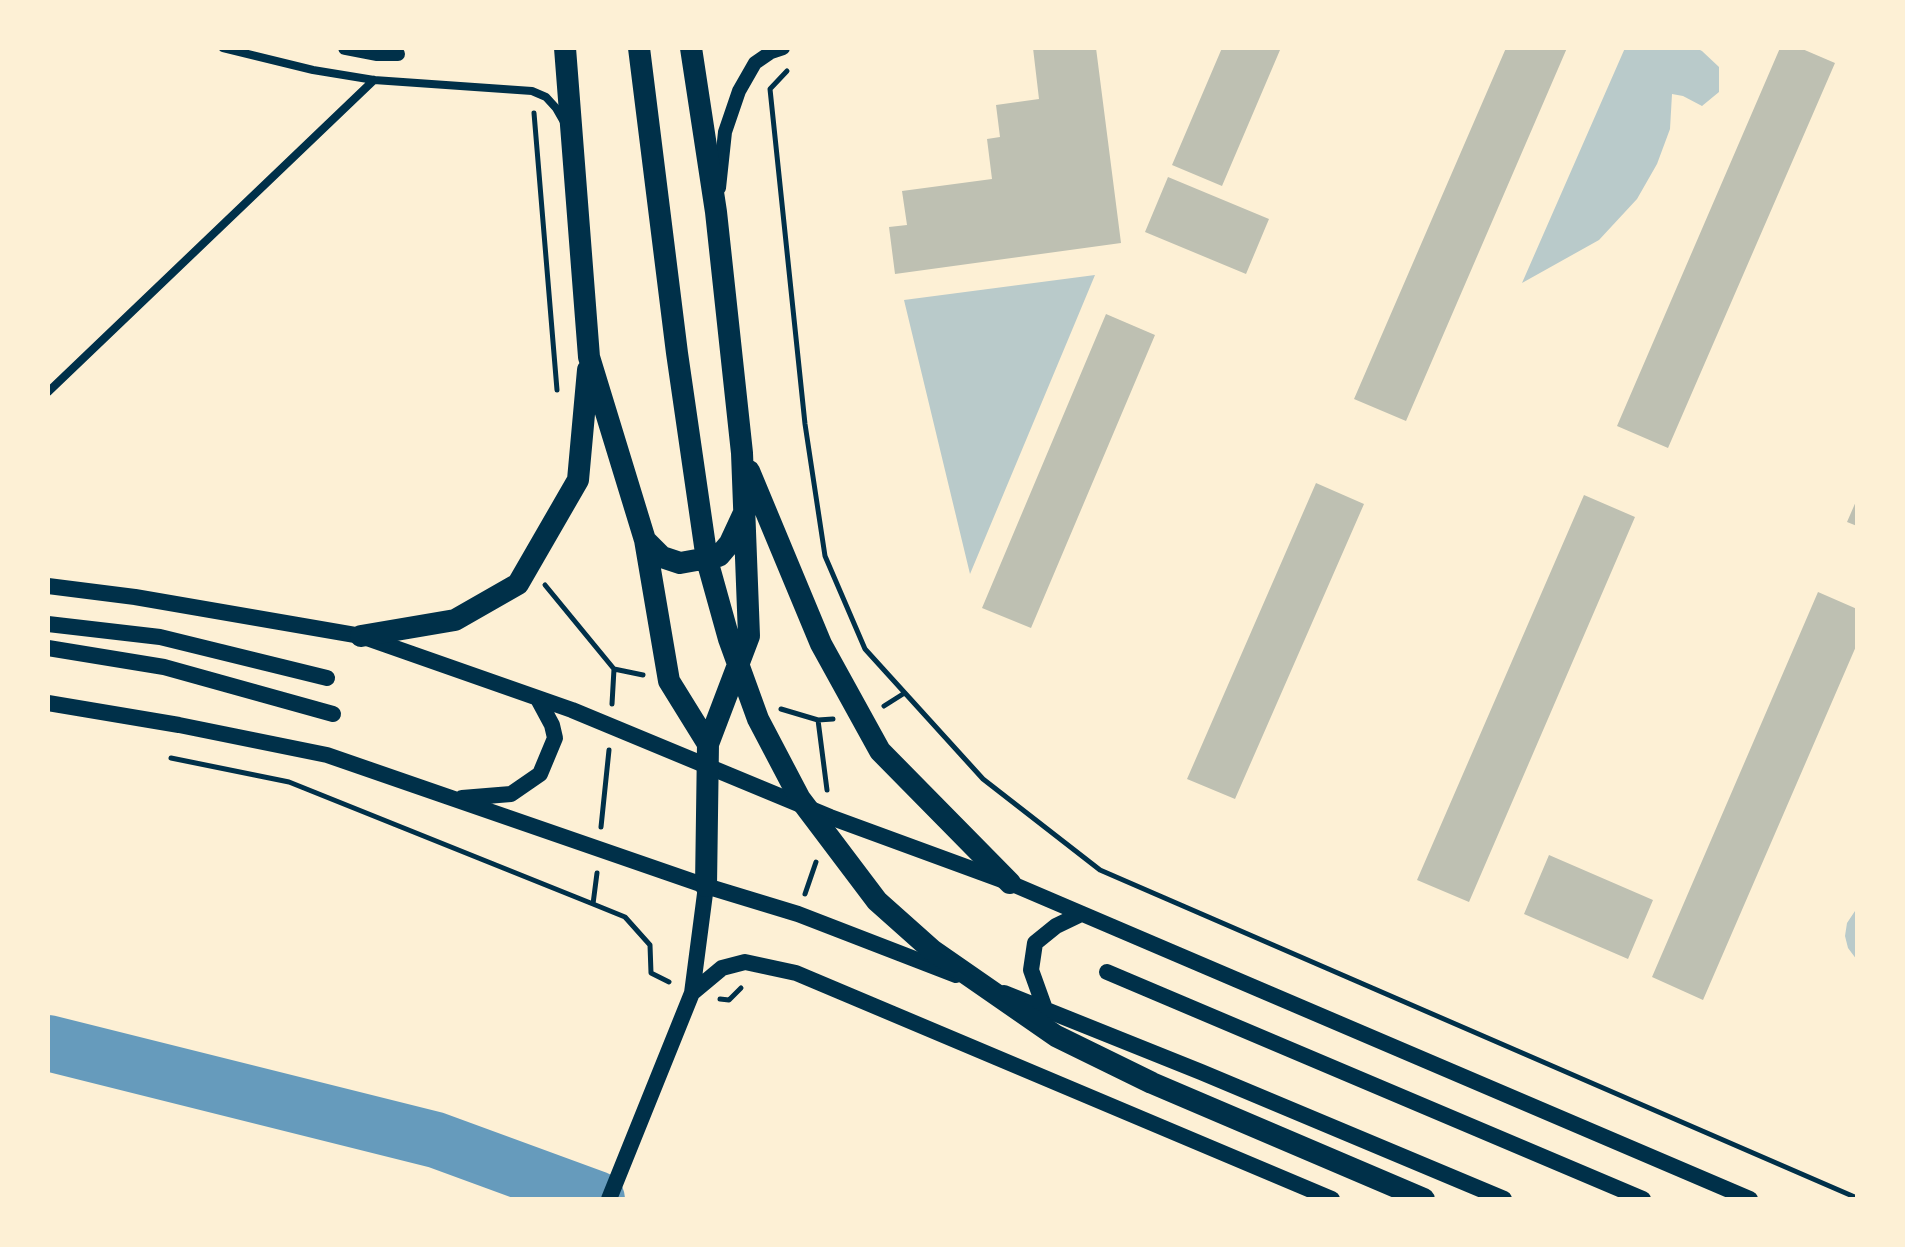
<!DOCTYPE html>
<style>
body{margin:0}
#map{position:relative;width:1905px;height:1247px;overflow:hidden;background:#fdf0d5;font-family:"Archivo Narrow",sans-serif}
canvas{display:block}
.frame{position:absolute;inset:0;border:50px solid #fdf0d5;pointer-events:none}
</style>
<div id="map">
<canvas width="1905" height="1247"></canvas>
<div class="frame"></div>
</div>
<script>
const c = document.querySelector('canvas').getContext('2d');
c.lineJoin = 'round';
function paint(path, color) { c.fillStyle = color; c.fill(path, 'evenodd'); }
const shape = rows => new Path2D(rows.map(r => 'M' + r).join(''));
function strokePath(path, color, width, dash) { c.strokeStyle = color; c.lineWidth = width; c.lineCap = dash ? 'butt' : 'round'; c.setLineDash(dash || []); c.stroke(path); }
paint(shape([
 [1625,48,1696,48,1702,51,1719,67,1719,92,1702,106,1683,96,1672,94,1670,129,1657,164,1637,199,1599,240,1522,283],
 [1095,275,1075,323,970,574,904,300],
 [1857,908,1857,960,1848,948,1845,936,1847,923]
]), '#b9caca');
strokePath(shape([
 [48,1043,436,1140,597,1199]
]), '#669bbc', 56);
paint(shape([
 [1033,48,1096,48,1121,243,895,274,889,227,907,225,902,191,992,179,987,139,1000,137,996,105,1039,99],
 [1222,48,1280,50,1222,186,1172,165],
 [1506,48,1567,48,1406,421,1354,399],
 [1780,48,1800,48,1835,63,1668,448,1617,426],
 [1168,177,1269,219,1246,274,1145,232],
 [1106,314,1155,335,1031,628,982,608],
 [1316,483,1364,504,1235,799,1187,779],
 [1584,495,1635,517,1469,902,1417,880],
 [1857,499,1857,526,1847,522],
 [1818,592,1857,609,1857,644,1703,1000,1652,977],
 [1549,855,1653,900,1628,959,1524,914]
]), '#bec0b2');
strokePath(shape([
 [787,71,770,89,805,424,825,556,865,649,983,779,1100,870,1857,1198],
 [534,113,557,390],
 [545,585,614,669,643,675],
 [612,704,614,669],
 [884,706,903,694],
 [781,709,818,720,833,719],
 [818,720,827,790],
 [171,758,289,782,593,904,597,873],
 [601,827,609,750],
 [805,894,816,862],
 [593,904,625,917,650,945,651,973,669,982],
 [720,999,729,1000,741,988]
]), '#003049', 5);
strokePath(shape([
 [223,48,313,70,374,80,532,91,546,97,556,108,564,122],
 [48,392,374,80]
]), '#003049', 8);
strokePath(shape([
 [345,48,376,54,398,54],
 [719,188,725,132,739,91,755,63,771,52,783,48]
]), '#003049', 14);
strokePath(shape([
 [48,586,135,597,361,636,572,710,830,817,1010,883,1750,1199],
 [48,624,160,637,327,678],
 [48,648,164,667,333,714],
 [48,703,179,725,327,755,706,886,798,914,956,975],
 [462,798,511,794,540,774,555,738,552,725,538,699],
 [1107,972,1643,1199],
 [692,993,706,886],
 [1004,993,1201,1072,1504,1199],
 [1045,1009,1031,970,1035,943,1056,926,1081,914],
 [609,1199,692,993,722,968,745,962,796,973,1332,1199]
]), '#003049', 16);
strokePath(shape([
 [565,48,589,357,645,540,669,681,708,744],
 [639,48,677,353,707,560,729,639,758,719,800,799,877,901,932,950,1056,1036,1152,1083,1424,1199],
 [691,48,716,212,742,453,749,636,708,744,706,886],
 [749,471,821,644,880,751,1010,883],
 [645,540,662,557,680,563,719,556,730,543,743,515],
 [361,636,455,620,518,584,578,480,588,370]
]), '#003049', 22);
</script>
